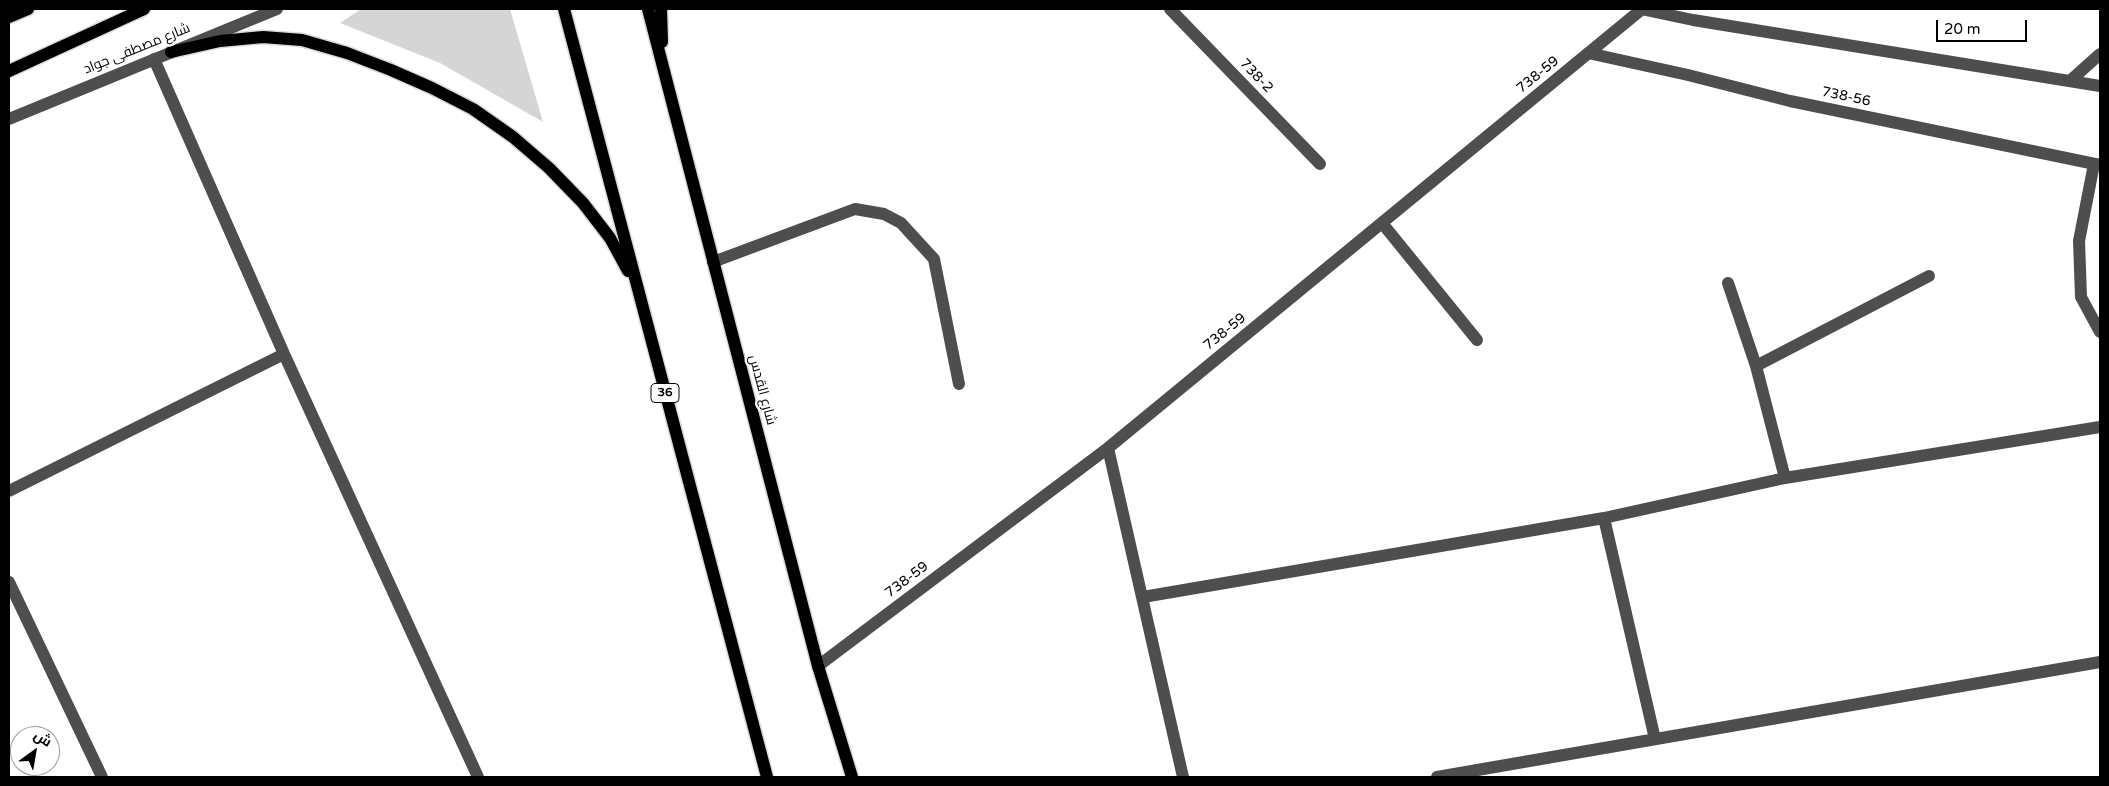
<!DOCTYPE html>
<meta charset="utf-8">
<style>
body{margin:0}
#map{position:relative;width:2109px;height:786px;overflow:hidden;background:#fff;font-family:"Varela Round",Cairo,sans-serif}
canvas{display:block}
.frame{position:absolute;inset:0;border:10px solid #000;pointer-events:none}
.north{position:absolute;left:10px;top:726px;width:50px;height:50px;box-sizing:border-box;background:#fff;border:1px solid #999;border-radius:50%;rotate:32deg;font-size:14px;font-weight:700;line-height:20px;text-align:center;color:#000}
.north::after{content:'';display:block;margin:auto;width:18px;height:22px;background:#000;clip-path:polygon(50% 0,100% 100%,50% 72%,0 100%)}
.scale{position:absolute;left:1936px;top:20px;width:91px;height:22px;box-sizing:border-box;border:2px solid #000;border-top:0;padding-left:6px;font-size:15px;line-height:18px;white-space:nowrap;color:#000;-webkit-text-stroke:4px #fff;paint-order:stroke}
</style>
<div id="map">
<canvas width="2109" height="786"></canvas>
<div class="frame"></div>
<div class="north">ش</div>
<div class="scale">20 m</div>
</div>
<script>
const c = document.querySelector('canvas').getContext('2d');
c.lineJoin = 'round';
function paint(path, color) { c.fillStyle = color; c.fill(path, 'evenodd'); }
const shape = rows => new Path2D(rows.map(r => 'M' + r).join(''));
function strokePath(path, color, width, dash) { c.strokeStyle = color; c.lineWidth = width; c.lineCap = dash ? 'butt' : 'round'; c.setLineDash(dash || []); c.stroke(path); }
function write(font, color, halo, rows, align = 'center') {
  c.font = font + ' "Varela Round",Cairo,sans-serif'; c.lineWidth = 4.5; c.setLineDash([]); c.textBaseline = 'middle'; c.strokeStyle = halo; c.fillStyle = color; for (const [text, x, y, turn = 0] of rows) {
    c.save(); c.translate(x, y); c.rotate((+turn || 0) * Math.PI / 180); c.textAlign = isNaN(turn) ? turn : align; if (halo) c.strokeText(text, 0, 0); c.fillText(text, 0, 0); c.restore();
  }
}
paint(shape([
 [361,9,510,9,543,122,440,63,340,23]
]), '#d5d5d5');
const major = shape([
 [564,9,767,777],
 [648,9,818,666,852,777],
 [661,9,662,42],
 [9,17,28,9],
 [171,52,220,41,263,37,302,40,347,53,391,70,432,88,473,109,513,137,549,168,583,203,610,238,628,271],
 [9,71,144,9]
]);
strokePath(major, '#dbdbdb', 15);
strokePath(shape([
 [1170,9,1320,164],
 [1641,9,1693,20,2100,86],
 [1588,53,1688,75,1790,101,2100,165],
 [154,59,284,354,478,777],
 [2071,80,2100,54],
 [9,119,277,9],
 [2094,164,2079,241,2081,297,2100,332],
 [1382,223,1477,340],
 [713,262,855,209,884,214,901,223,934,259,959,384],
 [1728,283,1756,366,1785,478],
 [1756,366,1929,276],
 [1108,448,1183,777],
 [9,491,284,354],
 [1604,518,1655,739],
 [9,582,102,777],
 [1143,597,1604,518,1785,478,2100,427],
 [818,666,1108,448,1642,9],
 [1437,777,2100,662]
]), '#4e4e4e', 12);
strokePath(major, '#000', 12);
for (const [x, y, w] of [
 [665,393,28]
]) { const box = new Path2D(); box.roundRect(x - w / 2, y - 9.5, w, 19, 4); c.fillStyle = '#fff'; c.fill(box); strokePath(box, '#000', 1); }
write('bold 12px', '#000', null, [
 ["36",665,393]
]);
write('14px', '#000', '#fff', [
 ["شارع مصطفى جواد",137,49,-22],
 ["738-59",1538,75,-39],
 ["738-2",1256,76,46],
 ["738-56",1846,97,12],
 ["738-59",1225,332,-39],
 ["شارع القدس",762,390,75],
 ["738-59",907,580,-37]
]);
</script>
